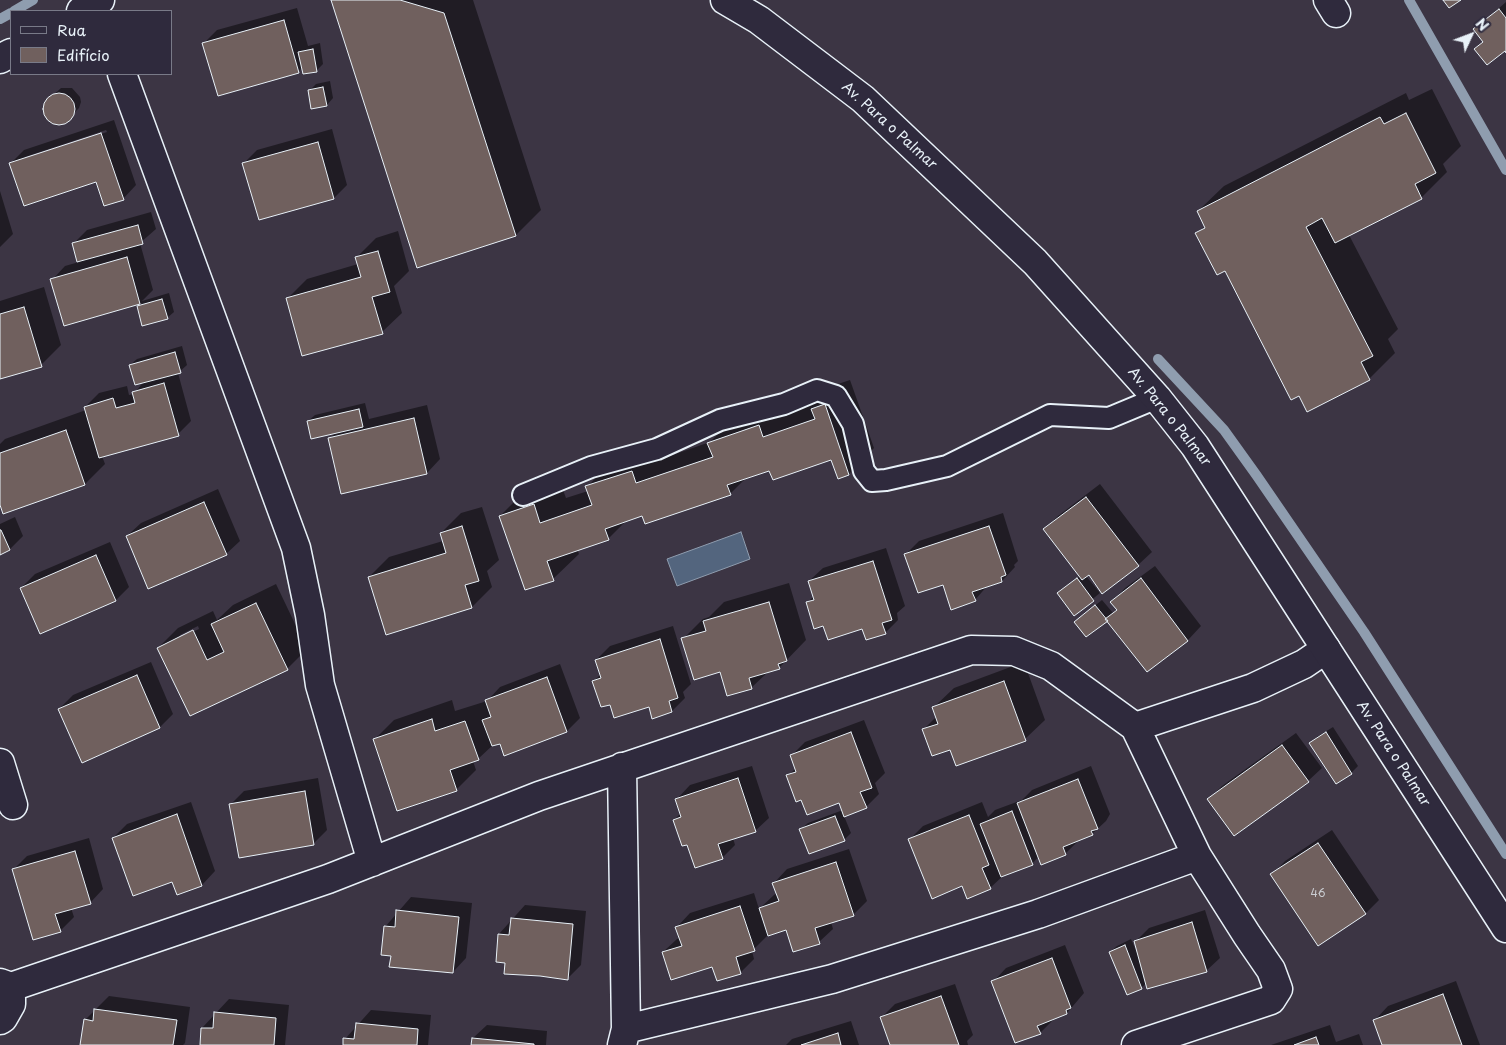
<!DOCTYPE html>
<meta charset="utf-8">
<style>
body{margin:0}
#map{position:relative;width:1506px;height:1045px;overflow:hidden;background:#3c3544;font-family:"Playpen Sans",sans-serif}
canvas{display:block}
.legend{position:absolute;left:10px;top:10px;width:162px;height:65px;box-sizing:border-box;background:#2f2a3d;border:1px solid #797a88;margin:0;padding:6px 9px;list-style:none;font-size:15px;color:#e8f1f8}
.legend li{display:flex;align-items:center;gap:10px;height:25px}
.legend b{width:25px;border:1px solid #797a88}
.north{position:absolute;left:1446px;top:10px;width:50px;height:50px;-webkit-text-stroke:4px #2f2a3d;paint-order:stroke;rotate:47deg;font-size:14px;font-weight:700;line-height:20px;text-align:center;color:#e8f1f8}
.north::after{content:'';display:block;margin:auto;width:18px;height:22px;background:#e8f1f8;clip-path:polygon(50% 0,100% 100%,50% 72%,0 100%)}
</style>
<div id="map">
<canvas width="1506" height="1045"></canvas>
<ul class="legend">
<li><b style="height:6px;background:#2f2a3d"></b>Rua</li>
<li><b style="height:14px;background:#70605e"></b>Edifício</li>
</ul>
<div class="north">N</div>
</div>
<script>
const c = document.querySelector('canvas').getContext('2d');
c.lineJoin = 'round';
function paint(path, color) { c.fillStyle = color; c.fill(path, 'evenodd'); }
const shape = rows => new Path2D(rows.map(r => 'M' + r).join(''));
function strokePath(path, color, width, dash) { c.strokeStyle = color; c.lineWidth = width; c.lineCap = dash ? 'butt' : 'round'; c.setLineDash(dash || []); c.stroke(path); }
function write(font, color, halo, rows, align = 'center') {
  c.font = font + ' "Playpen Sans",sans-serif'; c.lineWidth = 4; c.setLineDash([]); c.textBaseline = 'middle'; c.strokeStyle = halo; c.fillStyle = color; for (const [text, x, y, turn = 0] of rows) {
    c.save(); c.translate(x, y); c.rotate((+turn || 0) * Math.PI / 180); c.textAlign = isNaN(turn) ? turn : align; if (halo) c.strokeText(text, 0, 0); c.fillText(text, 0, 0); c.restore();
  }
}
const water = shape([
 [741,532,750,559,677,586,667,559,741,532]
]);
paint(water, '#53657e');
strokePath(water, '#8f9daf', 1);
paint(shape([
 [333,0,473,0,541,210,516,235],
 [1506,2,1506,51,1484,41,1475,29],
 [297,8,308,46,320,43,323,64,317,70,304,73,302,68,298,72,204,43,217,30],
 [330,81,333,98,327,105,309,91,316,84],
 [61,88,72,88,80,97,81,102,79,108,64,123,52,122,45,114,45,103],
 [1432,89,1461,146,1443,164,1447,172,1421,198,1349,235,1398,329,1388,339,1395,353,1369,379,1225,269,1197,234,1205,226,1198,211,1224,186,1406,93,1409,100],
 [114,120,136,185,123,199,97,181,11,163,24,150],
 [106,130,107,132,25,159,25,157],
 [332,129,347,185,334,198,243,164,257,150],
 [0,191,13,234,0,247],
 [151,212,156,229,140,243,153,290,142,301,169,293,174,312,167,318,138,307,142,303,65,325,52,280,65,266,79,262,73,244,87,230],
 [398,231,409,271,394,286,402,313,382,332,287,299,307,279,358,264,356,258,376,238],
 [44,287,61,345,41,365,0,377,0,301],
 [182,346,187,365,178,373,191,421,178,434,102,456,105,464,85,484,0,501,0,444,5,439,86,410,85,407,99,393,127,386,129,395,134,394,144,381,130,365,137,359],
 [850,380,874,448,849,474,832,459,770,469,747,477,730,494,643,514,627,520,608,539,577,549,579,554,553,579,500,516,526,490,559,479,566,498,588,491,587,487,612,461,657,446,661,459,710,442,734,418,789,412,822,401,838,384],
 [365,403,369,419,427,405,440,459,427,473,330,438,336,432,308,421,315,415],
 [1100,484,1152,552,1138,565,1089,574,1086,576,1100,593,1074,614,1065,587,1080,576,1045,529,1058,516],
 [218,489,240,541,226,554,127,536,141,523],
 [482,507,499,560,487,571,492,587,472,607,387,634,369,577,389,557,443,541,441,533,461,513],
 [1003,513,1018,561,1014,565,1015,567,1002,581,988,585,975,600,906,554,919,541],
 [15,517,23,536,10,549,0,553,0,524],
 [110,542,129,587,116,600,41,632,21,588,35,574],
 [886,548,905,606,897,613,898,620,885,633,863,627,824,625,807,603,814,596,809,581,823,568],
 [1155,566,1201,626,1188,640,1147,671,1108,619,1082,616,1102,600,1113,613,1117,609,1112,602,1125,588],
 [789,583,806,640,779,668,768,672,751,688,721,670,683,639,703,619,709,617,724,602],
 [276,584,307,649,287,669,190,715,158,648,178,628,213,611,217,620,233,605],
 [198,626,199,629,180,638,180,635],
 [673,626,691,684,683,692,685,698,672,711,650,705,594,681,601,674,596,660,610,646],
 [151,662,173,714,160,727,59,709,73,695],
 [1024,662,1045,720,1025,739,950,748,924,729,937,716,934,707,954,688],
 [560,664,580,718,567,731,505,754,500,742,493,745,478,759,473,761,476,770,456,790,374,740,394,720,452,700,455,711,487,701,500,687],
 [864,720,885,773,875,783,879,794,866,807,844,816,851,833,844,840,801,829,808,823,843,810,839,801,802,799,788,776,796,768,791,756,805,742],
 [1333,727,1358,766,1351,773,1336,782,1311,743,1317,737],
 [1296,733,1322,768,1308,781,1209,799,1222,786],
 [752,766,769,818,755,831,733,838,735,845,722,858,674,820,681,813,677,799,690,785],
 [1091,766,1110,814,1106,821,1092,834,1079,840,1065,854,1039,856,1032,864,1004,875,990,888,963,885,909,840,923,826,982,802,988,817,995,810,1022,800,1032,790],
 [318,778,327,830,314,843,240,856,231,804,244,791],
 [191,802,215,871,202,885,177,893,173,881,113,838,127,824],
 [1332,830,1379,900,1366,913,1318,945,1272,875,1285,861],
 [89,838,103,889,90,903,71,908,74,917,60,931,13,870,27,856],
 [849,849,867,901,853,915,831,922,833,929,819,942,786,929,768,935,752,951,754,959,741,972,717,980,713,965,663,952,677,939,680,938,677,927,690,913,754,893,759,909,774,895,778,893,774,883,787,869],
 [411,897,472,903,466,958,453,972,392,955,385,927],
 [525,905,586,911,581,965,567,979,506,962,497,961,499,934],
 [1205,910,1220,958,1206,971,1147,983,1141,988,1110,952,1117,946,1131,939,1137,953,1138,953,1135,942,1149,928],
 [1065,945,1084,993,1067,1013,1054,1019,1040,1033,993,982,1006,968],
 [1456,981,1480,1045,1384,1045,1375,1020,1388,1006],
 [955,984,973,1035,967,1041,968,1045,891,1045,882,1017,895,1004],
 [109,996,190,1007,185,1043,183,1045,82,1045,85,1020],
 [229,999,289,1005,285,1045,201,1045,202,1028],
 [371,1010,431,1015,428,1045,344,1045,345,1039],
 [851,1021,859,1045,786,1045,792,1039],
 [487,1025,547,1031,546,1045,470,1045,473,1042,473,1038],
 [1330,1025,1336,1042,1359,1034,1363,1045,1271,1045]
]), '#0007');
strokePath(shape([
 [1409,0,1506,170],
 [14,11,33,0],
 [0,19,11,13],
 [1158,359,1224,430,1257,476,1364,632,1506,854]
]), '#8f9daf', 10);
const building = shape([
 [331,0,400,0,444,13,516,236,417,268,331,0],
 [1443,0,1461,0,1449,8,1443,0],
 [1499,9,1506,18,1506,53,1505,51,1487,65,1474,49,1483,42,1473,29,1499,9],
 [284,20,299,73,218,96,202,43,284,20],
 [313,49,317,72,303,74,298,52,313,49],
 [323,87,327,106,311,109,308,90,323,87],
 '43 109a16 16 0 1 1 32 0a16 16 0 1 1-32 0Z',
 [1406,113,1436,173,1415,184,1422,199,1335,243,1322,218,1306,227,1373,356,1361,362,1370,380,1307,412,1299,396,1291,400,1225,271,1217,275,1195,233,1205,228,1197,211,1380,117,1384,124,1406,113],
 [101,133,124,200,104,206,96,182,24,206,9,163,101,133],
 [318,142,334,199,259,220,242,163,318,142],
 [138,225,143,244,77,262,72,243,138,225],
 [378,251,390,292,372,297,383,334,302,356,286,298,361,277,355,257,378,251],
 [127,257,140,304,64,326,50,279,127,257],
 [162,299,168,319,142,326,137,306,162,299],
 [24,307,42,367,0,379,0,314,24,307],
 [175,352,181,373,135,385,129,365,175,352],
 [164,383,179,436,99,458,84,407,113,398,116,408,135,403,132,392,164,383],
 [825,404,849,475,838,479,831,460,773,480,769,471,727,485,731,495,645,524,642,516,605,529,609,540,547,561,554,581,525,590,499,516,534,504,540,523,592,505,585,486,632,471,636,483,713,457,707,443,759,425,763,437,815,419,811,409,825,404],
 [359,409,363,427,311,439,307,421,359,409],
 [414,418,427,474,341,494,328,438,414,418],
 [66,430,85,485,3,514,0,505,0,453,66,430],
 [1086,497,1139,566,1102,594,1089,575,1082,580,1043,529,1086,497],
 [204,502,227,555,148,589,126,536,204,502],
 [462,526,479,581,465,585,472,608,386,635,368,577,446,553,440,533,462,526],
 [989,526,1006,575,1001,577,1002,582,972,592,976,601,951,610,943,585,918,593,904,554,989,526],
 [0,530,1,530,10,550,0,555,0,530],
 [96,555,116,601,40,634,20,588,96,555],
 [873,561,892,620,882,623,886,634,866,640,862,629,828,640,823,626,814,629,806,602,814,600,808,581,873,561],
 [1077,578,1094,601,1074,616,1057,593,1077,578],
 [1141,578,1188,641,1147,672,1105,619,1117,610,1110,602,1141,578],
 [769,602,787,661,778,664,780,669,749,678,752,689,727,696,720,672,694,680,681,638,706,631,703,621,769,602],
 [256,603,288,670,190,716,157,648,193,630,207,660,224,652,211,624,256,603],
 [1095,605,1108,621,1086,637,1074,622,1095,605],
 [660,639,678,698,669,701,672,712,652,719,649,707,614,718,610,705,601,707,592,681,601,678,595,660,660,639],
 [137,675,160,728,82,763,58,709,137,675],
 [547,677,567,732,504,756,500,744,492,746,482,720,491,717,485,700,547,677],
 [1004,681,1026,741,956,766,950,750,932,756,922,729,938,724,932,707,1004,681],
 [432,719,435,731,465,721,479,760,450,770,457,791,397,811,373,739,432,719],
 [851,732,872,788,860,792,867,808,844,817,839,803,807,815,801,800,796,802,786,775,796,772,790,755,851,732],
 [1326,732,1352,774,1336,784,1309,743,1326,732],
 [1282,745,1309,782,1234,836,1207,799,1282,745],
 [738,778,756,832,718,844,723,859,695,868,687,845,682,846,673,820,681,817,675,799,738,778],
 [1078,779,1098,829,1091,831,1093,835,1063,847,1066,855,1041,865,1017,803,1078,779],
 [305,791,314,845,239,858,229,804,305,791],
 [1012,811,1033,865,1001,877,980,824,1012,811],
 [177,814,202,886,177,895,172,882,133,896,112,838,177,814],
 [969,815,989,865,982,868,991,889,967,899,962,886,932,899,908,839,969,815],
 [835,816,845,841,809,854,799,829,835,816],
 [1318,843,1366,914,1318,946,1270,874,1318,843],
 [75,851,91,904,55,914,61,932,33,940,12,869,75,851],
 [836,862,854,916,815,928,820,944,793,952,786,930,768,936,759,908,779,901,772,883,836,862],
 [740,906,755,951,736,957,741,974,717,981,712,967,671,980,662,952,682,946,675,927,740,906],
 [396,910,459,917,453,973,389,967,391,956,381,955,384,926,395,927,396,910],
 [511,918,573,924,568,980,540,976,504,974,505,963,496,962,498,934,509,935,511,918],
 [1192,922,1207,972,1147,989,1134,941,1192,922],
 [1125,945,1142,989,1127,995,1109,952,1125,945],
 [1052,958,1071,1008,1066,1010,1067,1014,1037,1026,1041,1034,1015,1043,991,981,1052,958],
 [1443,994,1462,1045,1382,1045,1373,1020,1443,994],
 [941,996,959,1045,890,1045,880,1017,941,996],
 [94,1009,177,1020,173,1045,80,1045,84,1019,93,1021,94,1009],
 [214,1012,276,1018,274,1045,200,1045,201,1028,213,1028,214,1012],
 [356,1023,418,1029,417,1045,343,1045,343,1038,354,1039,356,1023],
 [838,1033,841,1045,801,1045,838,1033],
 [1316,1037,1319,1045,1294,1045,1316,1037],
 [472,1038,534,1044,534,1045,471,1045,472,1038]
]);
paint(building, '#70605e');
strokePath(building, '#e8f1f8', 1);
const service = shape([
 [523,495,591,467,657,449,720,420,784,404,817,390,836,396,853,424,864,471,872,481,886,480,947,466,1050,415,1109,418,1157,398]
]);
const minor = shape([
 [1328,0,1336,13],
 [122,74,296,548,310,615,320,685,372,862],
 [0,763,13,805],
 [0,983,11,987,328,879,539,796,971,650,1014,651,1051,666,1135,727,1253,688,1304,664,1326,649],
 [0,1020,3,1018,11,1004,11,987],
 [626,1029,832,979,1038,914,1197,856,1135,727],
 [622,1045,626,1029,622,767],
 [1136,1045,1271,1000,1278,989,1271,970,1247,935,1197,856]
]);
const secondary = shape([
 [725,0,759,20,863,99,1035,262,1157,398,1195,446,1506,928],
 [81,11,100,0],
 [0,59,11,53]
]);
strokePath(service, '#e8f1f8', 24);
strokePath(minor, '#e8f1f8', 31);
strokePath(secondary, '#e8f1f8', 31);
strokePath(service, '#2f2a3d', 20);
strokePath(minor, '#2f2a3d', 28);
strokePath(secondary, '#2f2a3d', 28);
write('11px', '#cacdd2', null, [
 ["46",1318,894]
]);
write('14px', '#e8f1f8', '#2f2a3d', [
 ["Av. Para o Palmar",889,126,42],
 ["Av. Para o Palmar",1169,417,51],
 ["Av. Para o Palmar",1393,754,57]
]);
</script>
